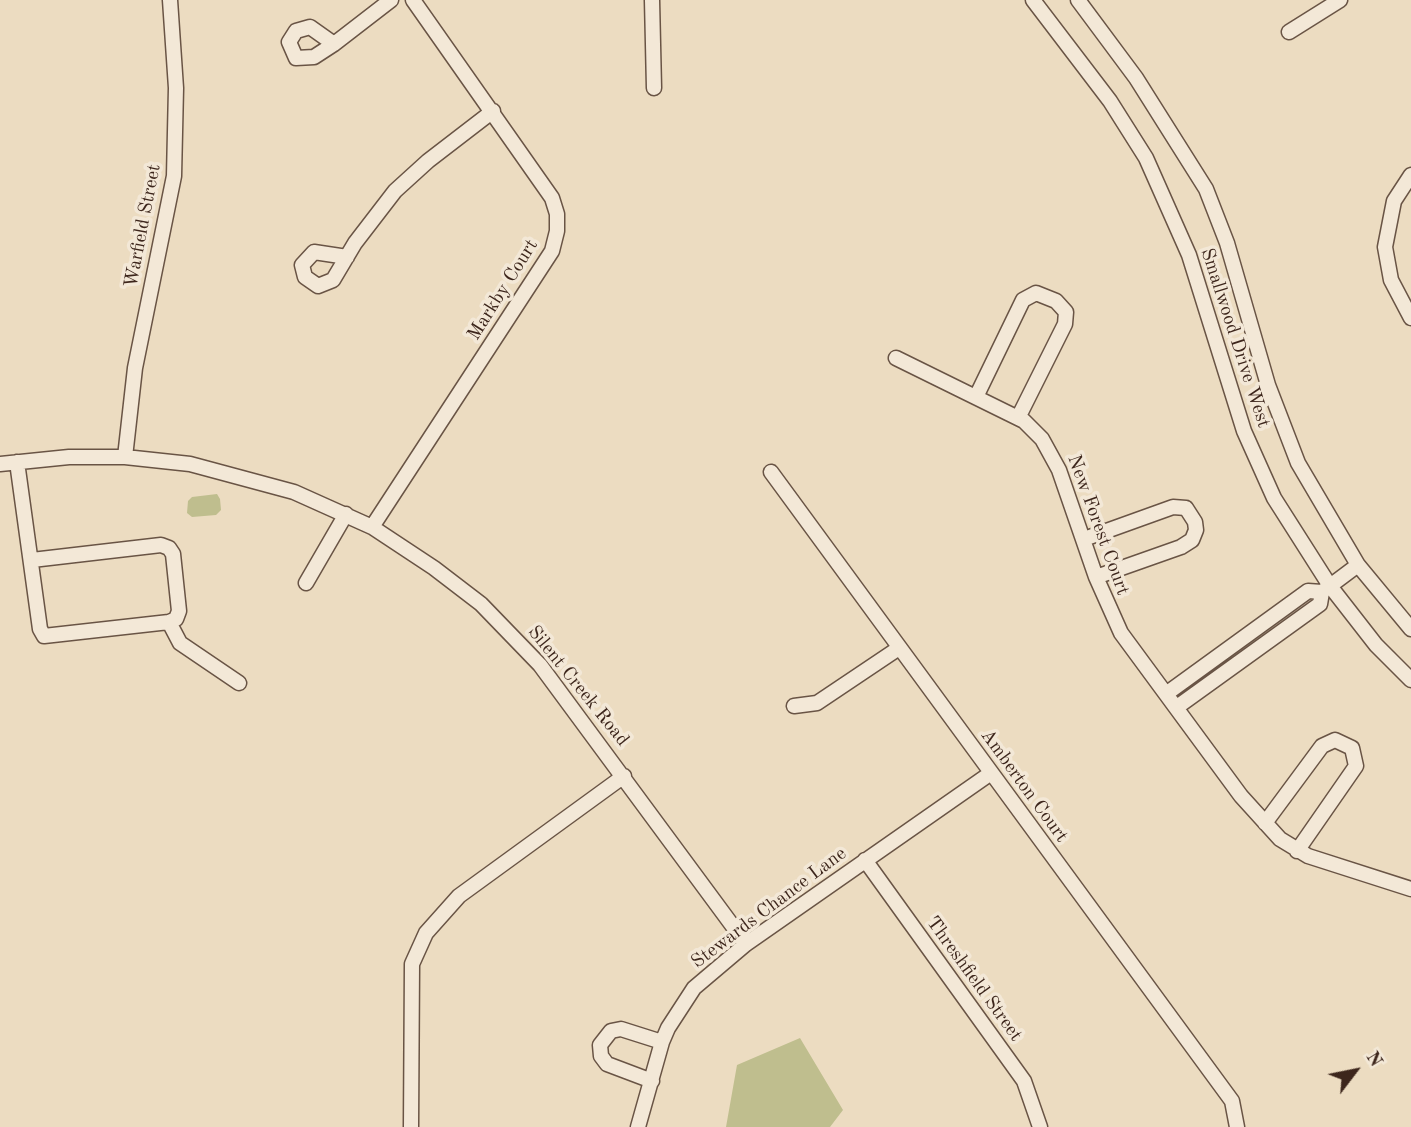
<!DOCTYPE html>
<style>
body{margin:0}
#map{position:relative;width:1411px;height:1127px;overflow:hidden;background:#ecdcc1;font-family:"Old Standard TT",serif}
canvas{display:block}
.north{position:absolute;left:1320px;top:1036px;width:70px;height:70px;-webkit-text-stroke:5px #f3e8d7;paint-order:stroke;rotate:58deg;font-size:19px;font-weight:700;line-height:28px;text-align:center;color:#3d261c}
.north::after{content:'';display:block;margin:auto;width:24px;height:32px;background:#3d261c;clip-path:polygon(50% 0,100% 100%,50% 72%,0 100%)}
</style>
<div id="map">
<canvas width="1411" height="1127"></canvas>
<div class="north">N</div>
</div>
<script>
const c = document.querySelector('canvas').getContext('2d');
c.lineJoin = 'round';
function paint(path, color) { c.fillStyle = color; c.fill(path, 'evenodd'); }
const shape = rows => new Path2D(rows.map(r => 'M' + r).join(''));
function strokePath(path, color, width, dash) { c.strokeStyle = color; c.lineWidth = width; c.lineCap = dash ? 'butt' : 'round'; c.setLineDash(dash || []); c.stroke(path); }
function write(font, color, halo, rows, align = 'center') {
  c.font = font + ' "Old Standard TT",serif'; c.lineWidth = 7; c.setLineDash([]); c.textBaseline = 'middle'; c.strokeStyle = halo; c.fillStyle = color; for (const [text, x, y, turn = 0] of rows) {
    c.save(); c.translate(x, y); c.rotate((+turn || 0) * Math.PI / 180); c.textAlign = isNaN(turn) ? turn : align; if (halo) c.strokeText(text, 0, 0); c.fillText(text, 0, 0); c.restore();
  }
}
paint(shape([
 [217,494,220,499,221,510,216,515,192,517,187,513,188,501,192,497],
 [800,1038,843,1110,830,1127,726,1127,737,1065]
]), '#bfbe8e');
const minor = shape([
 [652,0,654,88],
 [1033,0,1110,101,1146,158,1189,255,1244,431,1274,498,1330,586,1376,645,1411,680],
 [1078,0,1136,78,1206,189,1227,243,1268,385,1298,463,1358,565,1411,629],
 [1289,32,1340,0],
 [334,44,310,27,296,31,289,42,296,58,314,57,334,44,391,0],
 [1411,175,1394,201,1385,247,1391,280,1411,318],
 [347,257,314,252,302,265,305,277,318,286,333,280,355,243,395,191,428,161,493,111],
 [896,358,1024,421,1042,439,1059,470,1096,577,1121,633,1241,796,1280,839,1308,856,1411,889],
 [976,397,1023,300,1036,293,1056,301,1066,312,1065,324,1018,418],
 [125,457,135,368,174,176,176,88,170,0],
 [17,462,40,629,44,636,169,622,176,619,179,611,173,554,169,548,161,545,32,560],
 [0,464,69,457,125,457,190,464,294,492,372,527,434,568,481,604,540,665,746,944],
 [771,472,1232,1101,1237,1127],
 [372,527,552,251,557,231,557,214,552,198,413,0],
 [1084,539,1173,507,1186,508,1195,522,1196,530,1192,540,1181,547,1096,577],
 [306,583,346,514],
 [169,622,180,643,239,683],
 [1166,694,1308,591,1322,592,1358,565],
 [794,706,817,703,899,648],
 [1177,707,1320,604,1322,592],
 [1265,823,1322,746,1335,740,1352,748,1356,766,1297,851],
 [865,860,1024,1081,1040,1127],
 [652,1081,607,1064,601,1056,600,1045,611,1031,621,1029,662,1042],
 [411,1127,412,964,426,933,459,896,624,776],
 [638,1127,662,1042,668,1028,694,988,746,944,991,773]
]);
strokePath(minor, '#695445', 17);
strokePath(minor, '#f3e8d7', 14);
write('19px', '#3d261c', '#f3e8d7', [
 ["Warfield Street",143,226,-79],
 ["Markby Court",503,290,-58],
 ["Smallwood Drive West",1235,338,72],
 ["New Forest Court",1098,525,70],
 ["Silent Creek Road",578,686,51],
 ["Amberton Court",1024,786,54],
 ["Stewards Chance Lane",769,908,-37],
 ["Threshfield Street",974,979,54]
]);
</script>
